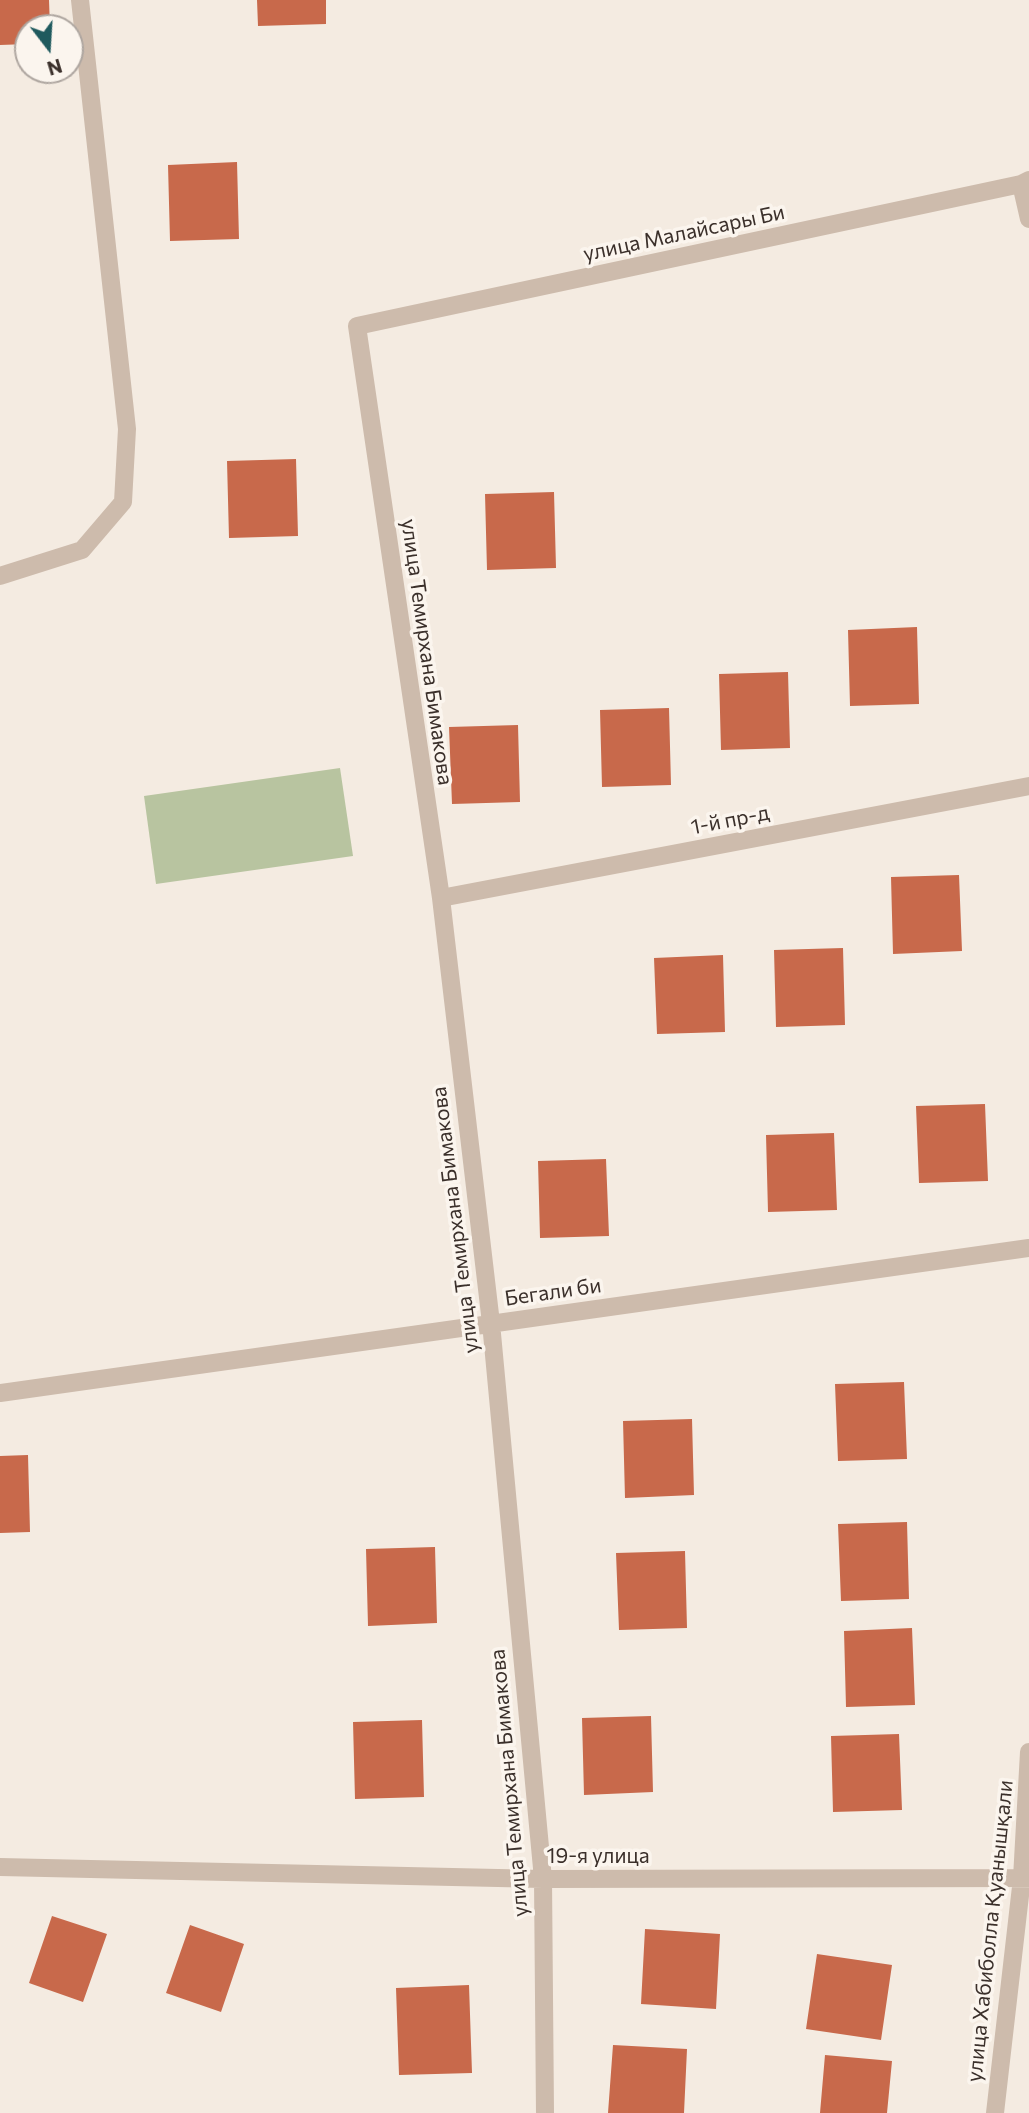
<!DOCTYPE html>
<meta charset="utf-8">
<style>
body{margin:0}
#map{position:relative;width:1029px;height:2113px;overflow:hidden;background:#f4ebe1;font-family:Commissioner,sans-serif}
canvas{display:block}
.north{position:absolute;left:14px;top:14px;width:70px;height:70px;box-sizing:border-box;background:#fbf5ee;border:2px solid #aea6a0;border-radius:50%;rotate:163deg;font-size:19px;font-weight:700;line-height:28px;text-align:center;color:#3b302b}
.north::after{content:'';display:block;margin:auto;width:24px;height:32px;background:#1f5a5e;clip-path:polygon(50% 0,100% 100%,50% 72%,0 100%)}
</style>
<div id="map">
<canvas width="1029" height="2113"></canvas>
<div class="north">N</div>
</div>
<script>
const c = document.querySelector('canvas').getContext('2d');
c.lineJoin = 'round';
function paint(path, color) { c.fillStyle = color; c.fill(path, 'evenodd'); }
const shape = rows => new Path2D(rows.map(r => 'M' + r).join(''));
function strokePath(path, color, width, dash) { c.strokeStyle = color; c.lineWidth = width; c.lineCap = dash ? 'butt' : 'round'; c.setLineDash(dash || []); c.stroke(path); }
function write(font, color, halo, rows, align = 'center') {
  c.font = font + ' Commissioner,sans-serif'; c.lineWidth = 7; c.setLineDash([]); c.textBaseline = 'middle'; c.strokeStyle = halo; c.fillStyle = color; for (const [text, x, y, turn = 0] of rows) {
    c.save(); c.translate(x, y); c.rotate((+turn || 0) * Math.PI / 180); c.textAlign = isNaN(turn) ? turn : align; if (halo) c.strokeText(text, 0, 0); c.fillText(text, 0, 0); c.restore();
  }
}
paint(shape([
 [340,768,353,856,156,884,144,796]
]), '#b8c4a0');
paint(shape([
 [0,0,49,0,50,28,28,28,28,44,0,45],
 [257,0,326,0,326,24,258,26],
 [237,162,239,239,170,241,168,165],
 [296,459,298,536,229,538,227,461],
 [554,492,556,568,487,570,485,494],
 [917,627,919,704,850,706,848,630],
 [788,672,790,748,721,750,719,674],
 [669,708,671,785,602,787,600,710],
 [518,725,520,802,452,804,449,727],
 [959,875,962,951,893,954,891,877],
 [843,948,845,1025,776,1027,774,950],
 [723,955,725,1032,657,1034,654,958],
 [985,1104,988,1181,919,1183,916,1106],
 [834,1133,837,1210,768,1212,766,1135],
 [606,1159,609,1236,540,1238,538,1161],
 [904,1382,907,1459,838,1461,835,1384],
 [692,1419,694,1495,625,1498,623,1421],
 [28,1455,30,1532,0,1533,0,1456],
 [907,1522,909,1599,841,1601,838,1524],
 [435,1547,437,1623,368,1626,366,1549],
 [685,1551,687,1628,619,1630,616,1553],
 [912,1628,915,1705,846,1707,844,1631],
 [651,1716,653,1792,584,1795,582,1718],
 [422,1720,424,1797,355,1799,353,1722],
 [899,1734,902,1810,833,1812,831,1736],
 [52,1916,107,1934,83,2002,29,1983],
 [190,1925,244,1944,221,2012,166,1993],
 [645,1929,720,1934,716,2009,641,2004],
 [817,1954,892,1965,881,2040,806,2029],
 [469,1985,472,2073,399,2075,396,1988],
 [613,2045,687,2049,684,2113,608,2113],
 [825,2055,892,2061,887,2113,820,2113]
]), '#c8694b');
strokePath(shape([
 [1021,184,1029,219],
 [0,576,82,550,123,502,127,429,80,0],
 [441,898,1029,786],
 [0,1393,1029,1248],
 [0,1867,543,1879,1029,1878],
 [545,2113,543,1879,491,1323,441,898,357,326,1021,184,1029,180],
 [995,2113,1022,1878,1029,1752]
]), '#cdbbac', 18);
write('21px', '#3b302b', '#fbf5ee', [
 ["улица Малайcары Би",684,233,-12],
 ["улица Темирхана Бимакова",427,652,82],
 ["1-й пр-д",730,820,-11],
 ["улица Темирхана Бимакова",455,1220,-97],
 ["Бегали би",553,1292,-8],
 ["улица Темирхана Бимакова",509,1783,-95],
 ["19-я улица",598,1856],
 ["улица Хабиболла Қуанышқали",990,1931,-84]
]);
</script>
